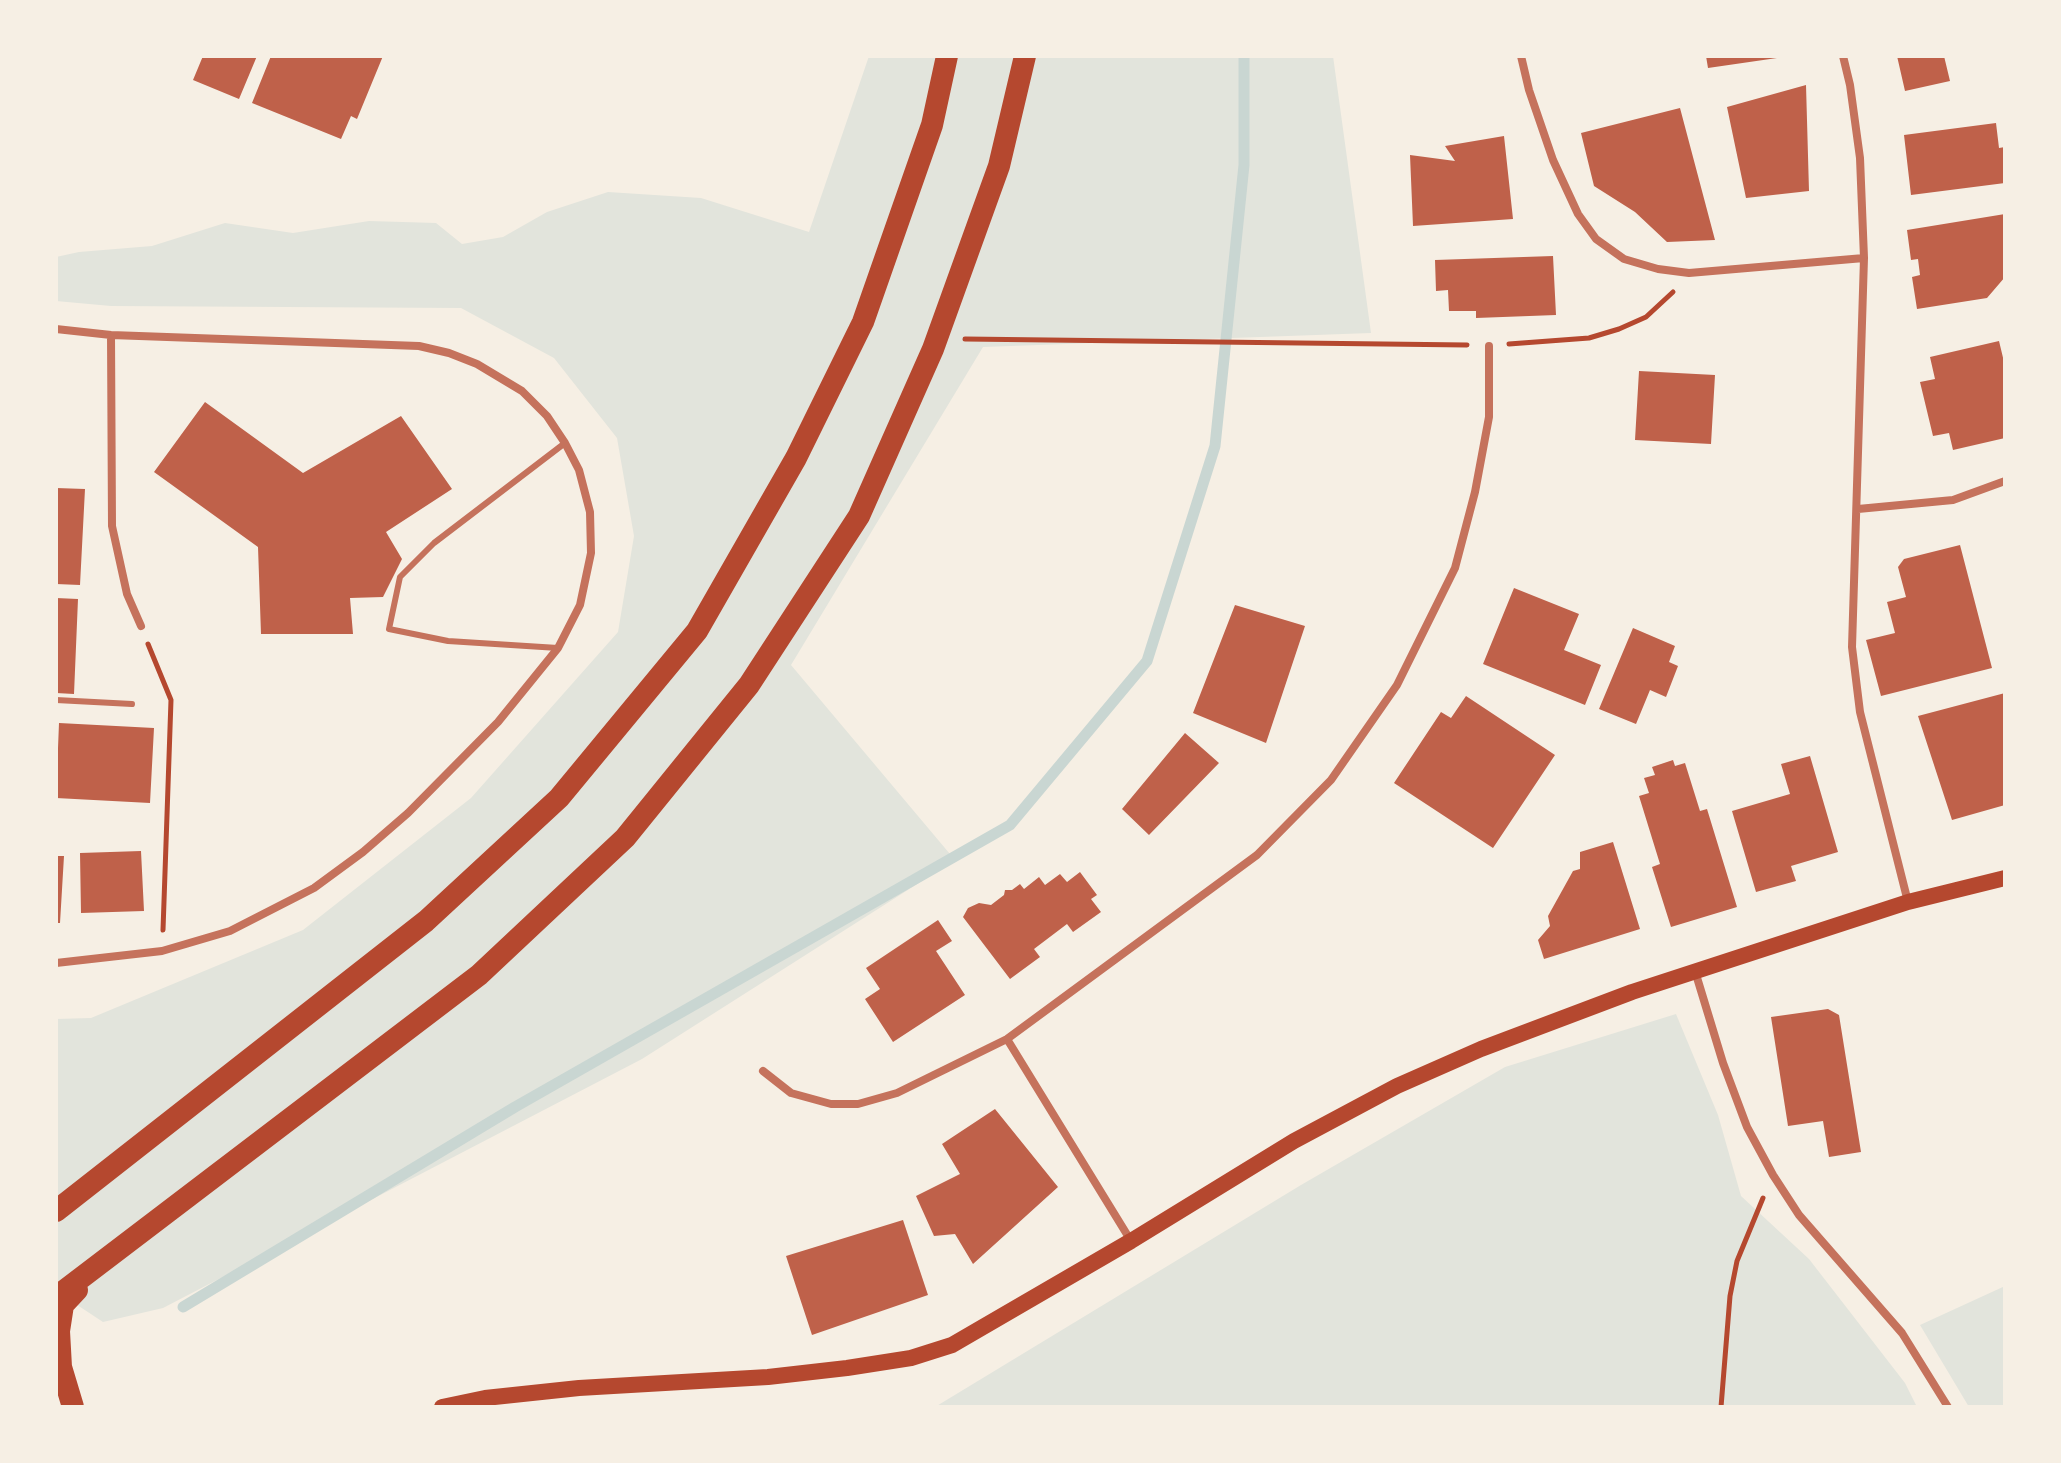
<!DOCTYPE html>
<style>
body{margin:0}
#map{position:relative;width:2061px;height:1463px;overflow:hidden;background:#f6efe4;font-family:"Work Sans",sans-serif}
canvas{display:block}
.frame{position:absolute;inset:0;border:58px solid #f6efe4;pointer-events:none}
</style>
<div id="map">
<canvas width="2061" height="1463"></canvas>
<div class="frame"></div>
</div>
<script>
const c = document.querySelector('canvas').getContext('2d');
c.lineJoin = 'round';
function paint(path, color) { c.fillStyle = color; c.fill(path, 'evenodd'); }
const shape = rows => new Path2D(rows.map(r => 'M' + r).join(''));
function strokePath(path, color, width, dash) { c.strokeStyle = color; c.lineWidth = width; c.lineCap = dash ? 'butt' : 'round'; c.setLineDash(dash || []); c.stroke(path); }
paint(shape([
 [869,56,1333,56,1371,333,983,347,791,665,955,860,642,1059,163,1308,103,1322,56,1291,56,1019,91,1018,303,930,471,798,618,632,634,536,617,438,554,358,461,308,111,306,56,301,56,257,79,252,152,246,225,223,293,233,369,221,436,223,462,244,503,237,547,212,608,192,701,198,809,232],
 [1676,1014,1718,1115,1741,1196,1809,1259,1905,1383,1917,1407,935,1407,1301,1185,1505,1067],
 [2005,1286,2005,1407,1969,1407,1920,1325]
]), '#e2e4dc');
strokePath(shape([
 [183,1307,515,1107,1010,825,1147,661,1215,446,1244,165,1244,56]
]), '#c9d6d2', 11);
paint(shape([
 [203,56,257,56,239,99,193,80],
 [271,56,383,56,357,119,351,116,341,139,252,103],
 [1706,56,1777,56,1777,58,1708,68],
 [1897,56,1944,56,1950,81,1905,91],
 [1806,85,1809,191,1746,198,1727,107],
 [1680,108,1715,240,1667,242,1635,212,1594,186,1581,133],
 [1996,123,1999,148,2005,147,2005,183,1911,195,1904,135],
 [1504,136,1513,219,1413,226,1410,155,1455,161,1445,146],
 [2005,214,2005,277,1987,298,1917,309,1912,277,1920,275,1918,259,1911,260,1907,230],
 [1553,256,1556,315,1476,318,1476,311,1449,311,1448,290,1436,291,1435,260],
 [1999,341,2005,366,2005,438,1953,450,1949,433,1933,436,1920,382,1935,379,1930,357],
 [1639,371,1715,375,1711,444,1635,440],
 [205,402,303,473,401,416,452,489,386,532,402,559,383,597,350,598,353,634,261,634,258,547,154,472],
 [56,488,85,489,80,585,56,584],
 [1960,545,1992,668,1881,696,1866,640,1895,633,1887,602,1906,597,1898,567,1904,559],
 [1514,588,1579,614,1564,650,1601,665,1585,705,1483,664],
 [56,598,78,599,74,694,56,693],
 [1235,605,1305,626,1266,743,1193,713],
 [1633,628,1675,646,1669,662,1678,666,1666,697,1650,690,1636,724,1599,709],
 [2005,693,2005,805,1952,820,1918,716],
 [1466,696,1555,755,1493,848,1394,783,1441,712,1451,718],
 [59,723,154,728,150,803,56,798],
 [1185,733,1219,763,1149,835,1122,809],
 [1810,756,1838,852,1791,866,1796,881,1756,892,1732,811,1790,794,1781,764],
 [1673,760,1675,766,1685,763,1700,811,1707,809,1737,907,1671,927,1652,867,1660,864,1639,796,1649,793,1644,778,1655,775,1652,767],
 [1613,842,1640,929,1544,959,1538,940,1550,926,1548,916,1573,871,1580,869,1580,852],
 [141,851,144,911,81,913,80,853],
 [56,856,64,856,60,923,56,923],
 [1080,872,1097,895,1091,899,1101,912,1073,932,1067,924,1034,949,1040,957,1010,979,963,917,968,908,979,903,991,905,1004,895,1005,890,1012,890,1020,884,1024,889,1039,877,1045,885,1060,874,1067,882],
 [938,920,952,941,936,951,965,995,893,1042,865,999,880,989,866,968],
 [1828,1009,1839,1015,1861,1152,1829,1157,1823,1121,1788,1126,1771,1017],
 [995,1109,1058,1187,973,1264,955,1234,934,1236,916,1196,960,1174,942,1144],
 [903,1220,928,1295,812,1335,786,1256]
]), '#bf614a');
strokePath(shape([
 [965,339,1467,345],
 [1509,344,1589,338,1619,329,1646,317,1673,292],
 [148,644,171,700,163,930],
 [1721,1407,1730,1296,1737,1261,1763,1198]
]), '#b5482f', 5);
strokePath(shape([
 [558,648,448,641,389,629,400,577,434,543,565,443],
 [56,700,132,704]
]), '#c5725c', 6);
strokePath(shape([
 [1521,56,1529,90,1553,160,1578,214,1596,239,1624,259,1658,269,1689,273,1864,258],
 [1843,56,1850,85,1860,158,1864,258,1852,647,1860,712,1908,902],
 [56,329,111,335,419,346,449,353,477,364,522,391,547,416,565,443,579,470,590,512,591,553,580,605,558,648,498,722,408,813,363,852,314,888,230,931,162,951,56,963],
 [111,335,112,526,127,594,141,626],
 [1858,509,1953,500,2005,481],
 [1695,971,1723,1063,1747,1127,1773,1175,1799,1215,1902,1333,1948,1407],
 [1007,1039,1131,1241],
 [763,1071,791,1093,831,1104,858,1104,897,1093,1007,1039,1257,855,1331,780,1397,685,1455,568,1475,492,1489,417,1489,346]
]), '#c5725c', 8);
strokePath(shape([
 [442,1407,485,1398,579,1388,768,1377,847,1368,911,1358,952,1345,1131,1241,1294,1141,1397,1086,1481,1049,1632,992,1908,902,2005,878]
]), '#b5482f', 16);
strokePath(shape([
 [56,1211,426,921,559,798,697,631,796,458,863,322,932,125,947,56],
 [56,1297,479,975,625,838,749,685,859,516,933,349,999,166,1025,56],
 [73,1407,61,1367,59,1331,63,1305,77,1290]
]), '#b5482f', 22);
</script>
